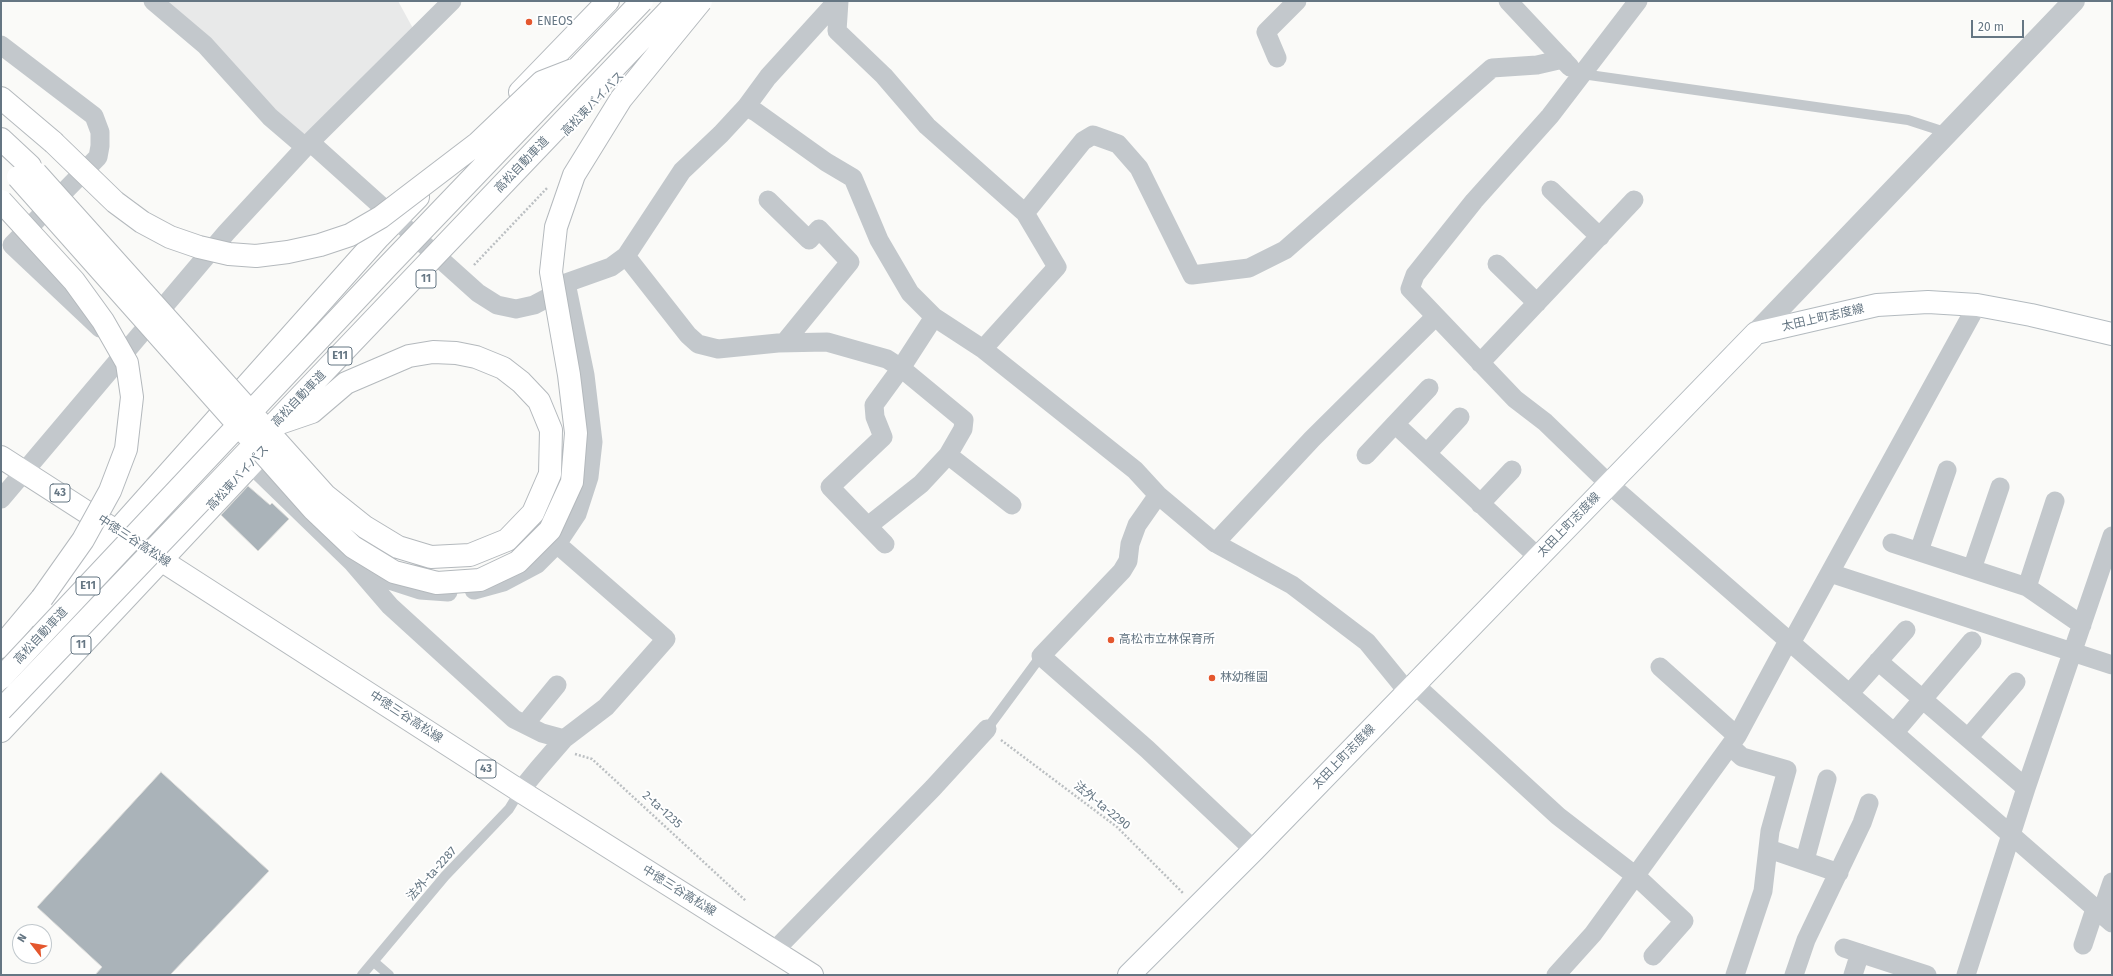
<!DOCTYPE html>
<meta charset="utf-8">
<style>
body{margin:0}
#map{position:relative;width:2113px;height:976px;overflow:hidden;background:#fafaf8;font-family:"Fira Sans",sans-serif}
canvas{display:block}
.frame{position:absolute;inset:0;border:2px solid #657683;pointer-events:none}
.north{position:absolute;left:12px;top:924px;width:40px;height:40px;box-sizing:border-box;background:#fff;border:1px solid #c1c8cd;border-radius:50%;rotate:301deg;font-size:11px;font-weight:700;line-height:16px;text-align:center;color:#657683}
.north::after{content:'';display:block;margin:auto;width:14px;height:18px;background:#e4572e;clip-path:polygon(50% 0,100% 100%,50% 72%,0 100%)}
.scale{position:absolute;left:1971px;top:20px;width:53px;height:18px;box-sizing:border-box;border:2px solid #657683;border-top:0;padding-left:5px;font-size:12px;line-height:14px;white-space:nowrap;color:#657683;-webkit-text-stroke:3px #fff;paint-order:stroke}
</style>
<div id="map">
<canvas width="2113" height="976"></canvas>
<div class="frame"></div>
<div class="north">N</div>
<div class="scale">20 m</div>
</div>
<script>
const c = document.querySelector('canvas').getContext('2d');
c.lineJoin = 'round';
function paint(path, color) { c.fillStyle = color; c.fill(path, 'evenodd'); }
const shape = rows => new Path2D(rows.map(r => 'M' + r).join(''));
function strokePath(path, color, width, dash) { c.strokeStyle = color; c.lineWidth = width; c.lineCap = dash ? 'butt' : 'round'; c.setLineDash(dash || []); c.stroke(path); }
function write(font, color, halo, rows, align = 'center') {
  c.font = font + ' "Fira Sans","Noto Sans JP",sans-serif'; c.lineWidth = 4; c.setLineDash([]); c.textBaseline = 'middle'; c.strokeStyle = halo; c.fillStyle = color; for (const [text, x, y, turn = 0] of rows) {
    c.save(); c.translate(x, y); c.rotate((+turn || 0) * Math.PI / 180); c.textAlign = isNaN(turn) ? turn : align; if (halo) c.strokeText(text, 0, 0); c.fillText(text, 0, 0); c.restore();
  }
}
paint(shape([
 [160,1,398,1,415,32,305,137]
]), '#e8e9e9');
const building = shape([
 [248,486,270,505,272,503,289,519,258,551,221,515,248,486],
 [161,772,269,871,170,975,95,975,102,967,37,907,161,772]
]);
paint(building, '#aab3b9');
strokePath(building, '#dcdcda', 1);
const secondary = shape([
 [1129,975,1254,850,1756,333,1877,305,1928,302,1977,305,2031,315,2112,334]
]);
const primary = shape([
 [1,457,520,791,812,975]
]);
const trunk = shape([
 [520,92,608,1],
 [38,616,117,531,379,237,418,197],
 [1,731,275,439]
]);
const motorway = shape([
 [1,98,53,142],
 [1,139,30,166],
 [1,647,42,598]
]);
strokePath(secondary, '#b3babf', 24);
strokePath(primary, '#b5babe', 24);
strokePath(trunk, '#b4b9bd', 24);
strokePath(motorway, '#b4b9bd', 24);
strokePath(shape([
 [474,265,548,187],
 [1001,740,1117,827,1184,894],
 [575,754,592,759,746,901]
]), '#bbbfc2', 2.5, [2, 2]);
strokePath(shape([
 [1582,74,1908,120,1948,133],
 [987,729,1041,656],
 [374,962,389,975],
 [362,975,445,876,509,809,520,791]
]), '#c3c8cc', 10);
strokePath(shape([
 [153,1,205,45,270,117,305,147],
 [839,1,837,31,884,76,927,126,1025,213],
 [1508,1,1570,67],
 [1638,1,1550,116,1474,201,1415,275,1410,289,1515,399,1545,422,1609,484,2112,923],
 [1,45,94,116,100,132,100,146,98,157,12,245,100,328],
 [1277,58,1266,32,1297,1],
 [746,107,756,112,826,162,853,178,879,240,910,293,934,317],
 [310,142,478,293,497,305,516,309,534,305,551,296,566,283,611,267,626,256,688,335,698,344,718,349,778,343,827,342,887,359,901,368,934,317,983,349,1135,470,1158,495,1215,543,1292,585,1367,642,1407,691],
 [1551,190,1600,237],
 [768,200,809,240,819,229,850,262,784,343],
 [626,256,682,171,721,134,746,107,768,77,837,1],
 [1497,264,1537,303],
 [983,349,1057,267,1025,213,1083,141,1093,135,1118,144,1139,168,1192,275,1249,268,1285,250,1492,68,1537,65,1563,59],
 [1480,363,1634,200],
 [1429,388,1395,424,1538,557],
 [1427,453,1460,417],
 [948,455,1012,505],
 [1366,455,1395,424],
 [251,464,353,563,390,606,514,719,542,733,564,739],
 [1158,495,1137,525,1130,544,1128,561,1122,571,1041,656,1147,749,1254,850],
 [1,499,226,233,310,142,452,1],
 [1480,504,1512,470],
 [868,526,921,484,948,455,963,429,964,420,901,368,874,405,875,417,883,437,830,487,885,544],
 [1215,543,1312,439,1435,317],
 [1892,543,2027,587,2082,625],
 [1919,551,1947,470],
 [353,563,380,577,420,590,448,592],
 [1972,569,2000,487],
 [1830,573,2112,665],
 [2027,587,2055,501],
 [474,590,503,582,537,564,557,544,577,514,589,477,593,442,585,375,566,283],
 [1878,661,2026,788],
 [1660,667,1737,736],
 [1414,684,1558,816,1637,877,1684,921,1653,956],
 [1849,694,1906,630],
 [525,724,557,685],
 [1894,733,1972,641],
 [1968,738,2016,682],
 [1730,746,1742,757,1787,770,1770,831,1763,891,1735,975],
 [520,791,538,769,564,739,606,707,666,639,557,544],
 [1769,849,1839,873],
 [1805,860,1827,779],
 [2101,914,2112,882],
 [2083,945,2095,909],
 [1844,948,1927,975],
 [774,951,933,788,987,729],
 [1556,975,1593,934,1737,736,1788,641,1795,636,1977,305],
 [1794,975,1806,940,1862,823,1869,803],
 [1853,975,1860,953],
 [1966,975,2026,788,2112,536]
]), '#c3c8cc', 19);
strokePath(shape([
 [1756,333,2074,1]
]), '#c3c8cc', 22);
strokePath(secondary, '#fff', 22);
strokePath(primary, '#fff', 22);
strokePath(trunk, '#fff', 22);
strokePath(motorway, '#fff', 22);
const motorwayBridge = shape([
 [53,142,115,202,142,222,170,237,199,247,229,254,256,256,288,252,320,245,350,235,381,217,478,143,542,82,573,70],
 [36,173,325,495,365,527,398,547,431,557,470,555,507,540,533,513,550,474,551,430,539,401,521,382,503,368,476,357,456,353,433,352,409,356,346,383,312,412,274,425],
 [18,177,313,509,353,547,394,572,437,583,480,580,518,562,550,530,572,482,576,433,569,375,551,272,556,227,574,175,621,99,701,1],
 [1,201,74,281,103,321,127,363,132,397,126,449,110,491,83,540,42,598],
 [1,678,385,269,642,1],
 [1,710,678,1]
]);
strokePath(motorwayBridge, '#b4b9bd', 24, []);
strokePath(motorwayBridge, '#fff', 22);
for (const [x, y, r, color] of [
 [529,22,4,"#e4572e"],
 [1111,640,4,"#e4572e"],
 [1212,678,4,"#e4572e"]
]) { const dot = new Path2D(); dot.arc(x, y, r, 0, 2 * Math.PI); c.fillStyle = color; c.fill(dot); strokePath(dot, '#fff', 1.5); }
for (const [x, y, w] of [
 [426,279,20],
 [340,356,24],
 [60,493,20],
 [88,586,24],
 [81,645,20],
 [486,769,20]
]) { const box = new Path2D(); box.roundRect(x - w / 2, y - 9, w, 18, 3); c.fillStyle = '#fff'; c.fill(box); strokePath(box, '#657683', 1); }
write('bold 11px', '#657683', null, [
 ["11",426,279],
 ["E11",340,356],
 ["43",60,493],
 ["E11",88,586],
 ["11",81,645],
 ["43",486,769]
]);
write('12px', '#657683', '#fff', [
 ["ENEOS",537,22],
 ["高松市立林保育所",1119,640],
 ["林幼稚園",1220,678]
], 'left');
write('12px', '#657683', '#fff', [
 ["高松東バイパス",593,104,-46],
 ["高松自動車道",522,165,-46],
 ["太田上町志度線",1823,318,-13],
 ["高松自動車道",299,399,-46],
 ["高松東バイパス",238,478,-47],
 ["太田上町志度線",1569,525,-46],
 ["中徳三谷高松線",134,541,33],
 ["高松自動車道",41,636,-47],
 ["中徳三谷高松線",406,717,33],
 ["太田上町志度線",1344,757,-46],
 ["法外-ta-2290",1102,806,39],
 ["2-ta-1235",662,810,42],
 ["法外-ta-2287",432,874,-48],
 ["中徳三谷高松線",679,891,32]
]);
</script>
